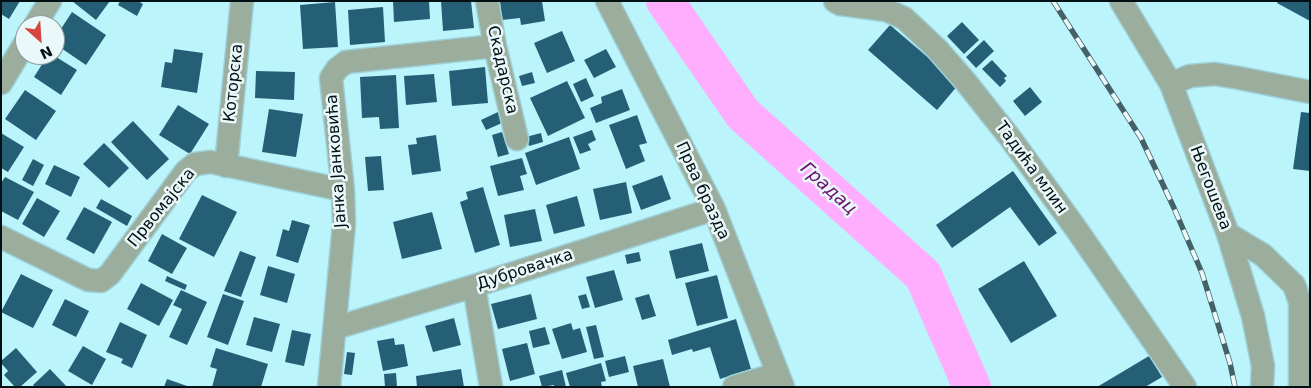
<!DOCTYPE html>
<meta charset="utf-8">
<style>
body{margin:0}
#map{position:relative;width:1311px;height:388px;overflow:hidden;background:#bcf4fc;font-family:"DejaVu Sans",sans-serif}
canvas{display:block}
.frame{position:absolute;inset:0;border:2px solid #001013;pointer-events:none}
.north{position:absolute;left:15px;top:15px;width:50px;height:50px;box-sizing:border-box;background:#ebf8fa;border:1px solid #8d9b9e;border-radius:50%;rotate:154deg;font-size:14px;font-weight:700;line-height:20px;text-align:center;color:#001013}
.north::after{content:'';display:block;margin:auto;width:18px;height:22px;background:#d5463f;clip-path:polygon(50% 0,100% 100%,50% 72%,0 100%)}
</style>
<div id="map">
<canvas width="1311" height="388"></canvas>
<div class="frame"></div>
<div class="north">N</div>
</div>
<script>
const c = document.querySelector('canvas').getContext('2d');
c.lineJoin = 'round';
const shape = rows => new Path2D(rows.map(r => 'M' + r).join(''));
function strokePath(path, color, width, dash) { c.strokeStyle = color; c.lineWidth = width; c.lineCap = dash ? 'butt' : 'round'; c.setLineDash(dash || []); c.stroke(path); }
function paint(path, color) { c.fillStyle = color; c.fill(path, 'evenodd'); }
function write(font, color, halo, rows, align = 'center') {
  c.font = font + ' "DejaVu Sans",sans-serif'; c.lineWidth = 5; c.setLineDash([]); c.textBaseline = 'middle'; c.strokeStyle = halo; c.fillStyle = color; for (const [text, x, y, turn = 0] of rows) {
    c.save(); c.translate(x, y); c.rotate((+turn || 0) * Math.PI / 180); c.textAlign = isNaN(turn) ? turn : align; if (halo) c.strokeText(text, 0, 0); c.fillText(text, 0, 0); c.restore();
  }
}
strokePath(shape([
 [665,1,743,114,923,275,972,387]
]), '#feaefd', 38);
paint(shape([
 [1,1,20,1,9,19,1,14],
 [72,1,110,1,96,20],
 [120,1,138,1,143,4,137,16,118,5],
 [393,1,429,1,430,19,394,22],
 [441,1,471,1,474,28,443,31],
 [500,1,542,1,545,21,521,25,520,18,502,20],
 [1278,1,1310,1,1310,21,1277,3],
 [335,2,338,47,303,49,300,5],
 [383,7,385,42,350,45,348,10],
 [72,12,106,35,86,65,55,44,55,38],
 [962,22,979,40,964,54,947,36],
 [890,25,959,84,937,110,868,50],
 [562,31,575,61,547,73,534,43],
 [984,40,994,51,976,68,966,57],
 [174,49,203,53,197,93,161,87,165,62,172,63],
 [606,49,616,67,594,78,584,60],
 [48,55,53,55,77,70,61,95,34,77],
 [992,60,1007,76,1004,78,1006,81,1000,87,982,69],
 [485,67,488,103,452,106,449,71],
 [256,71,295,72,294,100,255,98],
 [532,72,535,83,522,86,519,76],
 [434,74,437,102,406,105,404,76],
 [396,75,399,128,380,129,379,117,362,118,360,77],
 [586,78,594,96,581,102,573,84],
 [567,81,585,118,548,136,530,98],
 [1030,87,1042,102,1025,116,1013,101],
 [622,89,630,110,596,123,590,108,602,103,601,97],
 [25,90,56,111,36,140,5,119],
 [178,105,209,124,190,154,159,135],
 [269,109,303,114,296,157,262,152],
 [498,112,502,123,486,130,481,120],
 [1301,112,1310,113,1310,171,1293,169],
 [637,115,647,143,639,145,645,161,626,169,609,125],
 [133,121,169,159,147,180,111,142],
 [592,130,596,140,588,144,591,150,580,154,573,137],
 [502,132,509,154,498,157,492,135],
 [1,133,24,147,8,172,1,168],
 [541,133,543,142,529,146,526,137],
 [436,135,441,171,412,175,408,145,417,144,416,138],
 [569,137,580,169,536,185,525,153],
 [104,143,129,168,109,188,83,164],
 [381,156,384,190,368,191,365,157],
 [522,158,527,174,520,176,524,190,498,196,490,166],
 [33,159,44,165,33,186,22,180],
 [54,165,80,177,71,197,45,184],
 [1013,171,1057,233,1039,246,1010,207,952,248,936,225],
 [662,175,671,199,641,210,632,186],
 [5,177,34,192,18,220,1,211,1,183],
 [626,182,632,213,600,220,593,189],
 [483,187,500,245,475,253,460,202,468,199,466,192],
 [202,195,237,212,214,257,179,239],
 [577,196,585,226,554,234,546,205],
 [37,198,60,211,44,237,22,224],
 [101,199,132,216,127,226,96,208],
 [84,207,112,222,94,254,66,239],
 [535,209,542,241,510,247,504,215],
 [432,212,442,249,402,259,393,222],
 [292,220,310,225,298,263,276,256,283,229,289,231],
 [162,234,187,248,172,274,148,261],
 [702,243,709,271,676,279,669,251],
 [240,251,256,257,241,297,224,291],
 [639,252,641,261,627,264,625,255],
 [1024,261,1057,316,1011,343,978,289],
 [268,266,295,274,287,303,260,295],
 [614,270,623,300,595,308,586,277],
 [21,274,53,290,33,328,1,312],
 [717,275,728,318,697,326,685,283],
 [167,276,187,285,185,290,165,281],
 [141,283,173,300,159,326,127,309],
 [181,290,207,302,187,345,169,337,182,309,173,305],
 [223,294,244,301,228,345,207,337],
 [531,294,537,319,498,329,491,304],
 [586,294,590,307,582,309,578,296],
 [649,294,656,316,642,320,635,298],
 [65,299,89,311,76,337,52,325],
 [254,317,280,324,272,352,246,345],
 [454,318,461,345,433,352,425,326],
 [736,319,751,369,720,379,710,347,693,352,692,349,672,355,668,340],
 [120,322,147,335,132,368,121,363,123,359,106,352],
 [571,323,573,330,580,328,587,352,562,359,552,329],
 [596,325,604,357,594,359,586,327],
 [545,327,550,344,533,348,529,331],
 [292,330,311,334,304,366,285,362],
 [394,338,395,345,404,344,408,366,383,371,377,341],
 [527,343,535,374,510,381,502,349],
 [83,346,106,359,92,385,68,371],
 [16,348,37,372,20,387,15,387,4,375,8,371,1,363,1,361],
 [216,348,268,364,261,387,212,387,217,369,210,367],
 [347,352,355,353,352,375,344,374],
 [625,356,629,372,609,377,605,361],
 [1149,356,1162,377,1145,387,1097,387],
 [663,359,670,387,638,387,633,366],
 [601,363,606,381,601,382,602,387,570,387,566,373],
 [50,369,67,387,35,387,33,385],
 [461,369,464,387,417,387,416,376],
 [562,370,566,387,554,387,554,385,542,387,539,376],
 [396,373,397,387,385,387,384,374],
 [167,379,187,386,187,387,164,387]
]), '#245f76');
const minor = shape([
 [487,1,495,46,517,139],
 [607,1,714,209,783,387],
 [835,1,840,4,886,10,904,18,937,49,965,81,1011,139,1077,230,1185,387],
 [1121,1,1171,84,1228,234,1253,316,1263,366,1262,387],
 [35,25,50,1],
 [1,83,25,43],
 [1171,84,1190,76,1215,74,1239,78,1310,92],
 [226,166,242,1],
 [1228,234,1263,255,1294,285,1300,302,1300,387],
 [1,237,88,280,101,281,110,274,186,171,195,164,211,162,343,190],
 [474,286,491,387],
 [335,328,474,286,714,209],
 [329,387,344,224,343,190,331,78,337,69,346,62,495,46],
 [734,387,777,374]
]);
strokePath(minor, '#9ed0d7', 25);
strokePath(minor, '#9bad9c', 22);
const rail = shape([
 [1053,1,1141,138,1174,208,1202,273,1230,363,1235,387]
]);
strokePath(rail, '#436166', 5.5);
strokePath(rail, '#ebf8fa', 4, [11]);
write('16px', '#001013', '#ebf8fa', [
 ["Скадарска",502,70,77],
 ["Которска",234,83,-84],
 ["Јанка Јанковића",337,161,-94],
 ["Тадића млин",1031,168,54],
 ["Његошева",1210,188,69],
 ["Прва бразда",702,191,65],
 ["Првомајска",162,208,-51],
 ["Дубровачка",525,270,-18]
]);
write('italic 18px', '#6a0f6c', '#ebf8fa', [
 ["Градац",828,189,42]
]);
</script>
